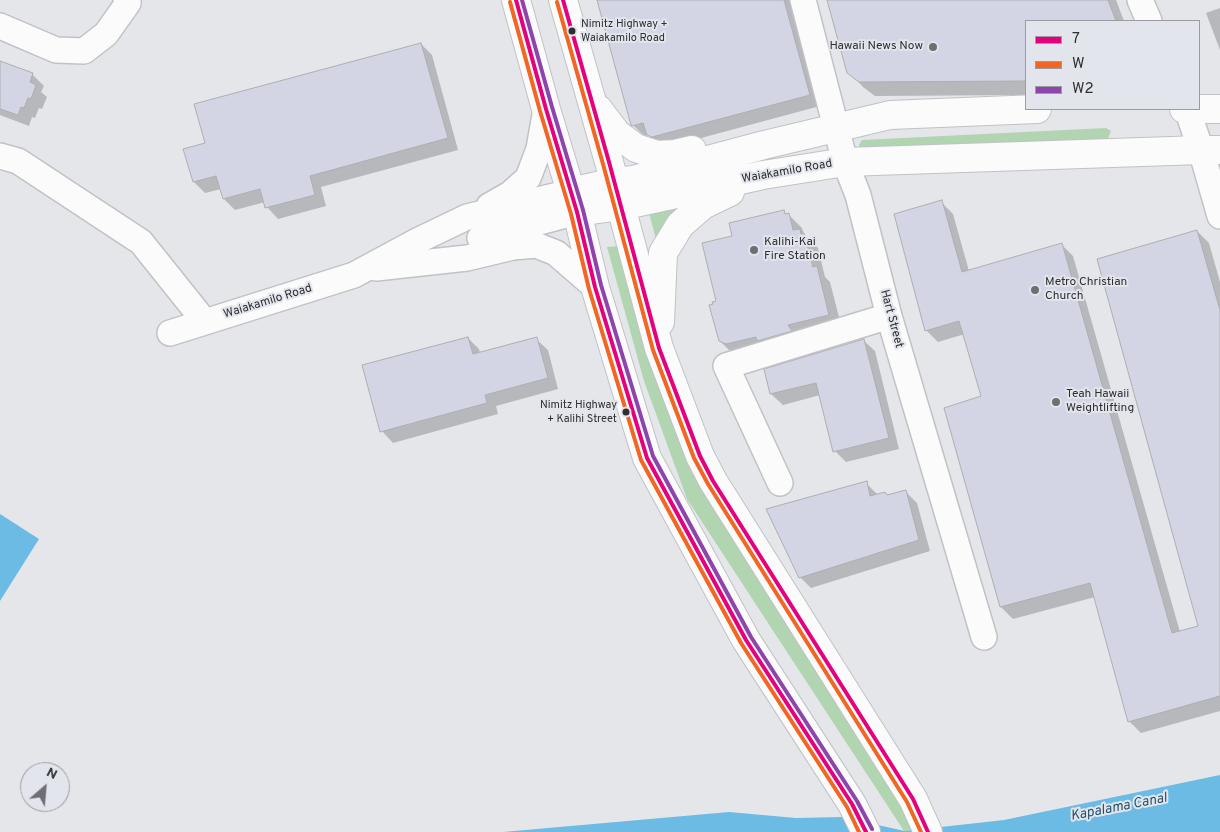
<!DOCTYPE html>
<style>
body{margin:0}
#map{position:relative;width:1220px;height:832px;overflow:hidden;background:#e5e6ea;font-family:Overpass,sans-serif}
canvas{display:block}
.legend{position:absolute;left:1025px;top:20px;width:175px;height:90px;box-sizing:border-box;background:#e3e5ec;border:1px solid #9b9ca2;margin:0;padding:6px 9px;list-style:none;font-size:15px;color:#2e2f32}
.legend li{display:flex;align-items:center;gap:10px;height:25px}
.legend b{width:25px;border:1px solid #9b9ca2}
.north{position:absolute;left:20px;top:762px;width:50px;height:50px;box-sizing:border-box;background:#e3e5ec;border:1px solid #9b9ca2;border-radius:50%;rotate:27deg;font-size:14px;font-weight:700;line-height:20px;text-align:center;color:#2e2f32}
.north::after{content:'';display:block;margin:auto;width:18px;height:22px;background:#6e6f72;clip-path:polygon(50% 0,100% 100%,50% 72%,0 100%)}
</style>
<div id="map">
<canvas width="1220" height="832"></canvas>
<ul class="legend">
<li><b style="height:6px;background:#e5007d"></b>7</li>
<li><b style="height:6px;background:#f26522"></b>W</li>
<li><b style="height:6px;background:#8e44ad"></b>W2</li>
</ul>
<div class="north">N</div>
</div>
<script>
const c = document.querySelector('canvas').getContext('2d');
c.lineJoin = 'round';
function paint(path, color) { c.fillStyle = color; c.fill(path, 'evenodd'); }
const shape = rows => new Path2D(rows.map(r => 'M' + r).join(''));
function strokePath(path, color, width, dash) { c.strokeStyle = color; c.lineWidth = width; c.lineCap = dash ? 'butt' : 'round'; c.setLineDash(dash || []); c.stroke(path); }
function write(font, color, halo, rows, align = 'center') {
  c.font = font + ' Overpass,sans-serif'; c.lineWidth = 4; c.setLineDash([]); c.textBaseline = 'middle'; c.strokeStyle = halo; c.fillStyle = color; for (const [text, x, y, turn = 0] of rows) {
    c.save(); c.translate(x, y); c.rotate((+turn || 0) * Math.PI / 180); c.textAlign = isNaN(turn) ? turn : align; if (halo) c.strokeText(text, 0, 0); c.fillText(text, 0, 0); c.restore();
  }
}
paint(shape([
 [1106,128,1111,131,1107,141,860,149,859,145,862,140],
 [691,201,660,254,649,213],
 [619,246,654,373,684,450,928,829,904,831,687,499,644,381,607,247]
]), '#b1d4b1');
paint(shape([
 [0,514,39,539,0,601],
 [1220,775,1220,832,503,832,729,812,796,818,841,817,905,831,1004,820]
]), '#6bbbe4');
paint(shape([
 [598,0,791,0,820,106,664,148,659,146,649,135,644,136,632,124],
 [828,0,1116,0,1124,21,1026,21,1026,95,875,96,863,87,849,72],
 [1220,8,1220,50,1206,13],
 [421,44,432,55,458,150,321,187,326,206,278,219,267,207,265,202,235,210,224,199,221,189,205,193,194,182,206,144],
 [0,62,32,74,44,86,41,92,47,97,42,109,39,108,35,118,32,117,29,126,0,115],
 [941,202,953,214,969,271,1061,244,1073,256,1180,632,1199,627,1197,231,1209,243,1220,282,1220,711,1141,733,1129,721,1095,597,1013,619,1001,607,945,409,982,397,965,334,938,342,926,330],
 [783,211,786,215,788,214,802,228,804,234,818,248,825,277,830,282,842,329,734,355,720,341,718,301,733,237],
 [468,338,479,349,480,354,536,339,548,350,558,389,496,406,498,414,393,443,382,431],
 [863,340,875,351,899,449,846,462,835,451,820,395,783,405,771,394],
 [866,483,878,495,888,496,906,492,917,503,930,551,811,588,800,577]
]), '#0003');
const building = shape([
 [597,0,784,0,810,95,652,137,647,135,643,123,632,126,631,125,597,0],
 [827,0,1108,0,1116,21,1026,21,1026,81,859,82,847,73,827,0],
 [421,43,448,138,310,176,315,195,265,208,260,189,223,199,216,176,193,182,183,149,205,143,194,104,421,43],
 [0,61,33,73,30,82,36,85,31,99,28,98,24,108,21,107,18,115,0,109,0,61],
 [942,200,962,272,1062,243,1172,633,1198,626,1097,259,1197,230,1220,310,1220,696,1128,722,1090,583,1000,607,944,408,981,396,959,321,925,331,894,214,942,200],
 [784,210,785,214,789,213,793,230,800,229,801,234,804,233,813,267,817,266,829,315,788,325,792,331,757,341,756,337,726,344,719,341,709,305,713,304,712,302,716,301,702,243,732,236,729,223,784,210],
 [468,337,473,354,537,337,548,378,485,395,487,403,380,432,362,365,468,337],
 [864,339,889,438,833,452,816,383,770,394,764,369,864,339],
 [867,481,870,496,885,492,887,495,906,490,919,540,799,578,766,509,867,481]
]);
paint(building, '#d4d5e4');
strokePath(building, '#adaeb1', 1);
const minor = shape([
 [803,0,845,162,858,195,889,316,984,637],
 [1140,0,1149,21],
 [0,26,56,50,84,51,106,34,128,3,126,0],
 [1187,109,1201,150,1220,216],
 [0,156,18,161,141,242,205,322],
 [489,206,510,194,528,178,539,149,546,109],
 [480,238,577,212],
 [376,268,467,258,513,247,536,245,556,253,595,287],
 [170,333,354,275,417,241,467,217,571,192],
 [780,483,726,366,889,316]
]);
const major = shape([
 [516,0,546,109,577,212,595,287,647,458,746,640,852,804,866,832],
 [563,0,609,162,659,348,700,456,713,481,913,799,928,832],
 [598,109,617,134,636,148,657,155,675,154,692,150],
 [1184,109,1220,109],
 [571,192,615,182,633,180,764,145,890,115,1037,109],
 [577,212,621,206,763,175,845,162,1201,150,1220,150],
 [660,322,663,253,680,225,703,205,730,192]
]);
strokePath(minor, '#c1c2c5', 28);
strokePath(major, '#c1c2c5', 30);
strokePath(minor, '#fbfbfc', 25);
strokePath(major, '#fbfbfc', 28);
strokePath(shape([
 [516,0,546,109,577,212,595,287,647,458,746,640,852,804,866,832],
 [563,0,609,162,659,348,700,456,713,481,913,799,928,832]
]), '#e5007d', 4);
strokePath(shape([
 [510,2,540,111,571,214,589,289,641,460,741,643,847,807,859,832],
 [557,2,603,164,653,350,694,458,708,484,907,802,921,832]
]), '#f26522', 4);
strokePath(shape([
 [522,0,552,107,583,210,601,285,653,456,751,637,857,801,872,829]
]), '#8e44ad', 4);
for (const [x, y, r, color] of [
 [572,31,4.5,"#2e2f32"],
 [933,47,5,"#6e6f72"],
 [754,250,5,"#6e6f72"],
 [1035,290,5,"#6e6f72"],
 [1056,402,5,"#6e6f72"],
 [626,412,4.5,"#2e2f32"]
]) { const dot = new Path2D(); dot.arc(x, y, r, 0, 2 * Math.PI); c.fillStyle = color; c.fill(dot); strokePath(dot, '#e3e5ec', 2); }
write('11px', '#2e2f32', '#e3e5ec', [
 ["Nimitz Highway +",581,25],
 ["Waiakamilo Road",581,39],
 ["Nimitz Highway",617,406,"right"],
 ["+ Kalihi Street",617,420,"right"]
], 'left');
write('12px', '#2e2f32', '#e3e5ec', [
 ["Hawaii News Now",923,47,"right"],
 ["Kalihi-Kai",764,243],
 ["Fire Station",764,257],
 ["Metro Christian",1045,283],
 ["Church",1045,297],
 ["Teah Hawaii",1066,395],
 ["Weightlifting",1066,409]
], 'left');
write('12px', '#2e2f32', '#e3e5ec', [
 ["Waiakamilo Road",787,172,-10],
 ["Waiakamilo Road",268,302,-17],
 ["Hart Street",891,319,75]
]);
write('italic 14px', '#25526a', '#e3e5ec', [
 ["Kapalama Canal",1119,808,-11]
]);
</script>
